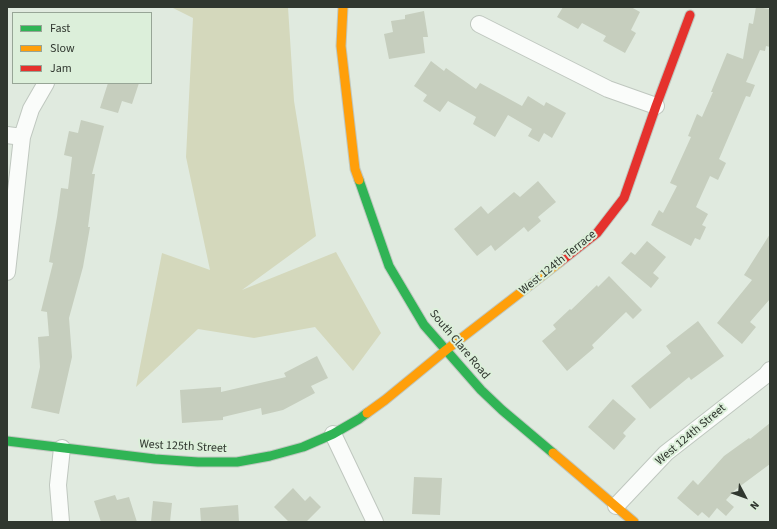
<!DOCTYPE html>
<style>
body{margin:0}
#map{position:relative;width:777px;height:529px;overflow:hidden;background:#e0eadf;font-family:"Source Sans 3",sans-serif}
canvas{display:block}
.frame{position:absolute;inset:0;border:8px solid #30372f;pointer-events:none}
.legend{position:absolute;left:12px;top:12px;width:140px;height:72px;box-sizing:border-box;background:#dcefda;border:1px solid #97a596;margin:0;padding:5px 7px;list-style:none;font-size:12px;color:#30372f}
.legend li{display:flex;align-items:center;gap:8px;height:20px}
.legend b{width:20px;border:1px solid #97a596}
.north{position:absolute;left:725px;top:477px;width:40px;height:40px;-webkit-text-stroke:3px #dcefda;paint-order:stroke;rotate:131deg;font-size:11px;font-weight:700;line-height:16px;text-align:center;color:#30372f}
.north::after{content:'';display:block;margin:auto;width:14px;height:18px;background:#30372f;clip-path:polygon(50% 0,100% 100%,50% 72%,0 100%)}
</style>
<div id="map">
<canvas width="777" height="529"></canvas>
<div class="frame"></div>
<ul class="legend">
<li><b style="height:5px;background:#30b455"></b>Fast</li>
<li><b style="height:5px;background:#ff9f0a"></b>Slow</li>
<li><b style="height:5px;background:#e5322d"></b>Jam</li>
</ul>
<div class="north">N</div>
</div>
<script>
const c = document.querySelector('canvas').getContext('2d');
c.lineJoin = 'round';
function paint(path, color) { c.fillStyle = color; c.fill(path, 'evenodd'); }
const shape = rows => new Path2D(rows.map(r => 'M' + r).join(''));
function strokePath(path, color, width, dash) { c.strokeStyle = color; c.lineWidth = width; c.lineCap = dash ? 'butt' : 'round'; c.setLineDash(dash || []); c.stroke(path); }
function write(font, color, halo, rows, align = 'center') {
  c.font = font + ' "Source Sans 3",sans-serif'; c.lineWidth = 4; c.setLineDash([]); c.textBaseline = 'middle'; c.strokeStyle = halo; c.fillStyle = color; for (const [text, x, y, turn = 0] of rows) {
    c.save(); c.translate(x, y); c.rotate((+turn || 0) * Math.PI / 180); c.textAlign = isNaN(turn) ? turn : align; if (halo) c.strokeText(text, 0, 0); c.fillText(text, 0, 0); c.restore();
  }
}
paint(shape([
 [171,7,288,7,294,101,316,236,242,290,336,252,381,333,353,371,315,327,254,338,198,329,136,387,162,253,210,270,186,157,193,18]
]), '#d4d8bc');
paint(shape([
 [563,7,631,7,640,12,631,30,636,33,625,53,603,41,606,36,582,23,578,29,557,17],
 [756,7,770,9,770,47,766,46,765,51,760,50,746,82,755,85,750,97,746,96,719,159,726,163,718,180,710,176,696,207,708,214,702,225,706,227,700,240,695,238,691,246,651,225,659,210,663,213,677,186,670,183,691,137,688,136,697,114,702,117,713,92,711,92,727,53,743,59,749,23,753,24],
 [424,11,428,37,423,37,425,53,389,59,384,34,393,32,391,21,405,19,405,15],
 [431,61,444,71,446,68,476,89,480,83,522,106,528,96,544,106,546,102,566,113,552,138,544,133,539,142,528,136,532,129,508,115,495,137,473,124,476,117,448,101,440,112,423,101,427,95,414,86],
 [108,83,139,83,132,104,122,101,118,113,100,108],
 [81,120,104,126,92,174,95,174,88,227,90,227,83,267,69,318,72,357,59,414,31,408,40,367,38,337,49,336,47,312,41,311,53,263,49,262,57,217,61,188,68,189,72,157,64,155,69,131,78,133],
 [538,181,556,202,538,217,541,221,528,232,524,227,495,251,491,245,477,256,454,229,481,206,488,214,514,192,520,197],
 [770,234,770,299,750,322,756,327,742,344,717,323,752,280,744,275],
 [647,241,666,257,653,273,659,278,651,288,621,263,631,252,635,255],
 [609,276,642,310,633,319,626,312,592,345,594,348,567,371,542,341,556,329,553,325,570,309,571,310,597,285,598,287],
 [698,321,724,356,691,380,689,377,650,409,631,386,671,353,666,346],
 [317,356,328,378,311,386,315,393,283,410,262,415,261,408,223,417,223,420,182,423,180,390,221,387,221,392,286,377,284,373],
 [613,399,636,419,623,433,626,436,614,450,588,427],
 [770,423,770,464,735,490,726,500,734,507,726,516,717,508,709,518,702,512,698,516,677,498,693,480,698,485,724,456,749,438,750,439],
 [414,477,442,478,440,515,412,514],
 [293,488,305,501,310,496,321,507,306,522,289,522,274,507],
 [115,495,117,500,129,497,137,522,101,522,94,501],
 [153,501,172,503,170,522,151,522],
 [238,505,239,522,201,522,200,508]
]), '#c6cebe');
const street = shape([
 [479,24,608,89,656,106],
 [7,135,22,137],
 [7,272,22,137,31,109,46,83],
 [333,434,375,522],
 [616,506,666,453,766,375,770,370],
 [61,522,58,485,62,448]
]);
const fast = shape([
 [359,180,389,266,424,325,481,390,502,410,553,453],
 [7,441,155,459,198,462,237,462,270,456,303,447,333,434,359,419,367,413]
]);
const slow = shape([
 [343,7,341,46,355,169,359,180],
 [367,413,385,400,446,350,560,262],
 [553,453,634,522]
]);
const jam = shape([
 [560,262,597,233,624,198,656,106,690,15]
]);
strokePath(street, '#bfc7bf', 18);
strokePath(fast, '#bfc7bf', 11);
strokePath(slow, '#bfc7bf', 11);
strokePath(jam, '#bfc7bf', 11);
strokePath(street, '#fafcfa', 16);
strokePath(fast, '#30b455', 9);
strokePath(slow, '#ff9f0a', 9);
strokePath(jam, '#e5322d', 9);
write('12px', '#30372f', '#dcefda', [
 ["West 124th Terrace",558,263,-39],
 ["South Clare Road",459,345,50],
 ["West 124th Street",691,435,-40],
 ["West 125th Street",183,447,3]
]);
</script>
